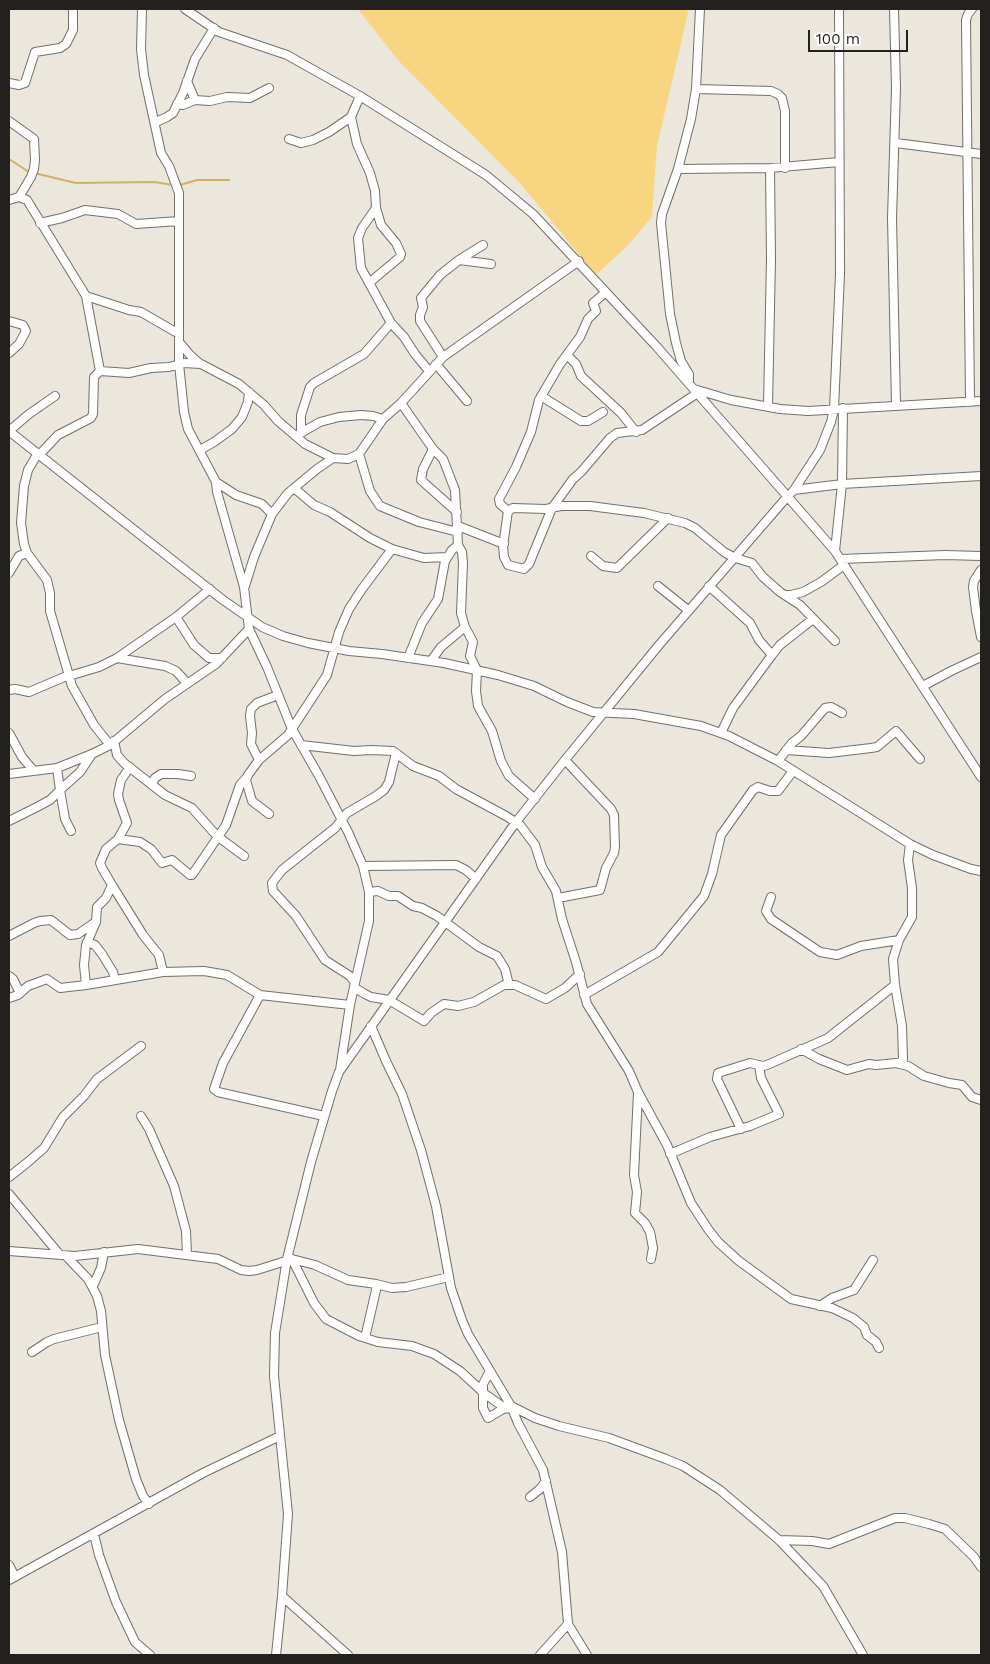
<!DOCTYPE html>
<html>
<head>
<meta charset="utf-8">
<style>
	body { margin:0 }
	#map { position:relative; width:990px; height:1664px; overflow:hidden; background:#ebe7dd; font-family:"Work Sans",sans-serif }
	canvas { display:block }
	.frame { position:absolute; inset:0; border:10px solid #23211e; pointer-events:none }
	.scale { position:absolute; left:808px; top:30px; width:100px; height:22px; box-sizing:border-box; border:2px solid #23211e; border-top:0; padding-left:6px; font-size:15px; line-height:18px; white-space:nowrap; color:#23211e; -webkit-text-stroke:4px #fff; paint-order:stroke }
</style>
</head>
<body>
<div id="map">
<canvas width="990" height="1664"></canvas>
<div class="frame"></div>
<div class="scale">100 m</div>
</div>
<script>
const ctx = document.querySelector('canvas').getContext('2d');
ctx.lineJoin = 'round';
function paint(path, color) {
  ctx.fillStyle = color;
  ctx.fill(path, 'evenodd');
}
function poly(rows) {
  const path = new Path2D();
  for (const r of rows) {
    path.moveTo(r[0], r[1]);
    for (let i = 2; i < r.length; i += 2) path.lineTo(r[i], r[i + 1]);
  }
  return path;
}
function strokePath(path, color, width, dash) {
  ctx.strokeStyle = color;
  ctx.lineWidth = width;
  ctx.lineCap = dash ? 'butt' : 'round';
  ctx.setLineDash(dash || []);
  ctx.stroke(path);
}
paint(poly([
	[358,9,687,9,688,13,657,146,652,217,629,244,596,275,519,182,397,59]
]), '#f7d581');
strokePath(poly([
	[9,159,29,172],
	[34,173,76,183,154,182,173,185],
	[180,185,197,180,229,180]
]), '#d3b25d', 2);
const minor = poly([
	[142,9,141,49,144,75,161,153,169,166,179,193,179,364,184,412,188,429,216,482,217,492,244,587,249,629,267,667,292,729,319,776,348,832,363,866,369,892,369,921,350,1005,340,1070],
	[185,9,219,32,287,55,360,96,486,175,533,214,657,347,835,551,981,777],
	[894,9,896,88,892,218,896,405],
	[187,81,195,100],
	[9,83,19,85,25,83,35,52,60,48,66,44,73,30,73,9],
	[696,89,771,91,778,94,782,98,785,111,785,168],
	[177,104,183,105,195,100,210,101,227,97,250,98,269,88],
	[351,117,357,144,370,173,375,191,376,208,381,225,396,243,401,254,400,257,369,283],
	[9,121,34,139,35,160,34,169,31,177,19,197,27,200,86,296,100,371,94,377,93,414,91,418,58,435,40,454],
	[156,122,167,117,173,113,183,93,195,59,214,28],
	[289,139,301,143,313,140,329,132,351,117,360,96],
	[896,143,981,154],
	[678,169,770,168,839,162],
	[9,200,19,197],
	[376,208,362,228,358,238,361,268,391,323,404,337,415,354,429,371],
	[40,223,62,218,85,210,118,214,136,224,179,221],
	[459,260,491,264],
	[86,296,129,310,141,312,179,334],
	[9,321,23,325,26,331,19,344,9,353],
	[179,342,190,355,199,363],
	[567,355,576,364,581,376,621,413,636,432],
	[443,357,420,321,420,315,423,307,421,298,440,275,459,260,483,245],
	[436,364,467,401],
	[100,371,129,373,151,368,169,367,184,363,201,364,239,384,264,405,278,421,305,444,333,458],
	[689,384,689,374,681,361,676,343,670,314,661,223,662,214,678,169,691,119,696,89,700,9],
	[694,389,731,400,780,409,808,411,981,401],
	[541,396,581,421,588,421,603,412],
	[970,402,966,20,968,14,972,9],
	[401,403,433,449,443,459,455,490,458,545,462,552,463,563,461,613,465,627,473,642,470,656,477,670,476,691,478,706,492,731,501,761,509,776,535,799],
	[768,406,771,259,770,168],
	[9,431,223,600,262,627,283,636,308,643,349,651,382,654,444,663,498,675,534,686,567,702,593,712,634,714,701,726,729,736,778,761,910,844,933,855,971,869,981,871],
	[9,431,29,414,55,396],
	[301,433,301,415,310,387,314,383,364,354,391,323],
	[299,434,320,422,339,417,361,415,373,416,383,419],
	[433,449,423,469,421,480,457,512],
	[200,450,214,442,232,429,242,417,248,402,249,392],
	[38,453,28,470,24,486,21,523,24,544,27,553,47,580,50,593,50,611,72,686,94,725,110,745],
	[359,454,370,491,380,506,419,522,458,532],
	[216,482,236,495,262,504,272,514],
	[294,488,314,505,330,512,370,538,392,549],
	[794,490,842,484,981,476],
	[508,511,513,508,546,509,561,506,590,506,644,513,685,523,695,528,724,552,735,558,752,563,763,577,780,592,800,605,835,641],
	[508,511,503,546,504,557,508,565,524,569,529,564,552,508,573,479,581,472,610,438,617,433,642,430,696,394],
	[508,511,500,504,499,499,516,467,531,432,539,400,560,364,580,337,588,319,596,311,593,303,606,292],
	[458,526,504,544],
	[835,551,842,484,843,408],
	[591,556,603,566,617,568,668,518],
	[841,559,945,555,981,556],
	[981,570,974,581,973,587,976,611,981,637],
	[9,573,19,556,27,553],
	[245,586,254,557,272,514,288,493,317,469,333,458,348,459,359,454,383,419,401,403,443,357,579,261],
	[658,586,688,610],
	[709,586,750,623,759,640,772,655],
	[786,595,791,595,803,592,821,582,844,565],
	[176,617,194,645,201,651,209,658,222,658],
	[117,658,165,666,176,671,187,683],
	[408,658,422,623,438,599,445,561,452,550,458,545],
	[431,661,441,647,465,627],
	[69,676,99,667,117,658,176,617,210,589],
	[923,686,951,671,981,657],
	[9,690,15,689,29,692,69,675],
	[9,733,22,757,33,770],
	[721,733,733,708,772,655,780,645,813,619],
	[114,741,117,755,124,763,165,795,192,808,217,836,244,856],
	[301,745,354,751,371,750,393,751,413,766,439,776,456,789,506,816,520,825,535,845,542,867,556,891,562,919,576,962,587,1004,629,1071,638,1092,667,1145,691,1203,708,1229,718,1242,739,1261,791,1299,832,1308,853,1318,864,1327,867,1335,876,1342,879,1348],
	[786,750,829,753,871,748,877,747,896,731,920,759],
	[396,753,389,782,384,790,376,796,347,813,335,828,282,870,272,883,273,891,296,916,325,960,350,976,354,981,355,988,365,994,371,997,389,1000,424,1021,431,1013,444,1004,458,1006,474,1002,504,985,515,985,546,999,565,988,580,974],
	[259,760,251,744,252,733,250,716,251,709,257,703,278,695],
	[778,761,792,743,801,736,825,708,831,707,842,713],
	[9,774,57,768,92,754,110,745,165,699,216,664,249,629],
	[152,784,155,778,161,774,178,774,191,776],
	[269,814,252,801,246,780,248,775,259,760,288,735,327,675,339,632,349,609,362,589,392,549,424,558,447,557],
	[9,821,37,807,50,800,60,790,57,768],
	[71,831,65,819,60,790,80,772,92,754],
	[118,839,127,823,119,800,118,794,121,780,130,767],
	[363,866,456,865,466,870,476,879],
	[112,885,143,935,159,955,163,972],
	[369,892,378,891,389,896,398,896,413,906,422,908,437,916,479,947,497,956,505,969,509,985],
	[771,897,766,911,771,919,820,952,837,955,861,946,899,940],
	[558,898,600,890,606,868,614,853,615,847,614,815,611,809,565,760],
	[9,936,34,923,40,921,51,920,70,935,78,934,94,923],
	[87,942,95,945,102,954,113,972,115,980],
	[9,976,13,979,20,993],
	[86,985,84,965,86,945,96,922,97,907,106,898,112,885,102,868,100,863,106,849,118,839,140,842,151,849,162,863,172,860,190,875,192,875,226,825,240,785,247,777],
	[260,995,223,1063,214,1089,218,1092,324,1116],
	[584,995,658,952,704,896,712,874,721,835,753,790,758,787,770,791,778,791,793,771],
	[9,998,18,995,28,986,47,979,60,988,86,985,163,972,204,971,227,975,260,995,350,1005],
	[371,1026,386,1061,402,1094,421,1150,436,1206,451,1288,462,1320,468,1334,511,1406,535,1418,559,1426,609,1438,666,1459,683,1466,720,1490,779,1540,823,1586,863,1655],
	[801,1049,819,1059,847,1070,869,1064,876,1065,896,1063,908,1066,924,1076,949,1083,962,1085,972,1097,981,1100],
	[899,1064,903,1059,902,1026,895,985,893,959,899,940,912,917,912,888,908,860,910,844],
	[638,1093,634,1175,637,1192,635,1213,645,1223,650,1232,653,1248,651,1259],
	[141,1116,149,1129,174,1186,186,1231,187,1254],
	[741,1129,717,1079,718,1073,750,1063,763,1066,767,1065,828,1038,895,985],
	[670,1154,710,1137,750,1126,779,1114,761,1078,759,1065],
	[9,1177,28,1162,44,1148,63,1117,84,1096,97,1079,141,1046],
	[9,1194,60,1255],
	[9,1251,75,1256,138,1249,218,1259,241,1270,249,1271,257,1270,292,1259,314,1303,326,1319,359,1336,378,1342,412,1346,434,1354,460,1371,485,1394,505,1408],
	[66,1256,88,1279,97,1296,101,1311,105,1355,119,1420,136,1479,143,1496,149,1504],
	[292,1259,315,1265,348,1280,376,1284,392,1288,406,1287,449,1277],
	[93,1286,101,1268,104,1252],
	[820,1306,832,1298,854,1290,873,1260],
	[365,1338,376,1290,376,1284],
	[32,1352,47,1342,54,1339,102,1327],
	[490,1371,483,1384,483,1408,488,1418,503,1409,510,1408],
	[511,1406,518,1423,543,1470,562,1552,568,1624,587,1655],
	[530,1497,540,1489,546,1481],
	[94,1534,99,1555,116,1602,135,1642,150,1655],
	[779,1540,812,1541,829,1544,895,1518,905,1518,929,1524,945,1529,974,1557,981,1567],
	[9,1565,15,1577],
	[9,1580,203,1473,280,1436],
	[282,1596,348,1655],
	[276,1655,282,1596,288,1514,274,1376,275,1333,287,1259,311,1162,332,1091,339,1072,516,822,565,760,659,645,787,497,794,490,820,450,831,422,834,409,840,274,839,9],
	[540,1655,568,1624]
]);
strokePath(minor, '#736f67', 10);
strokePath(minor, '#fff', 8);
</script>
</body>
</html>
